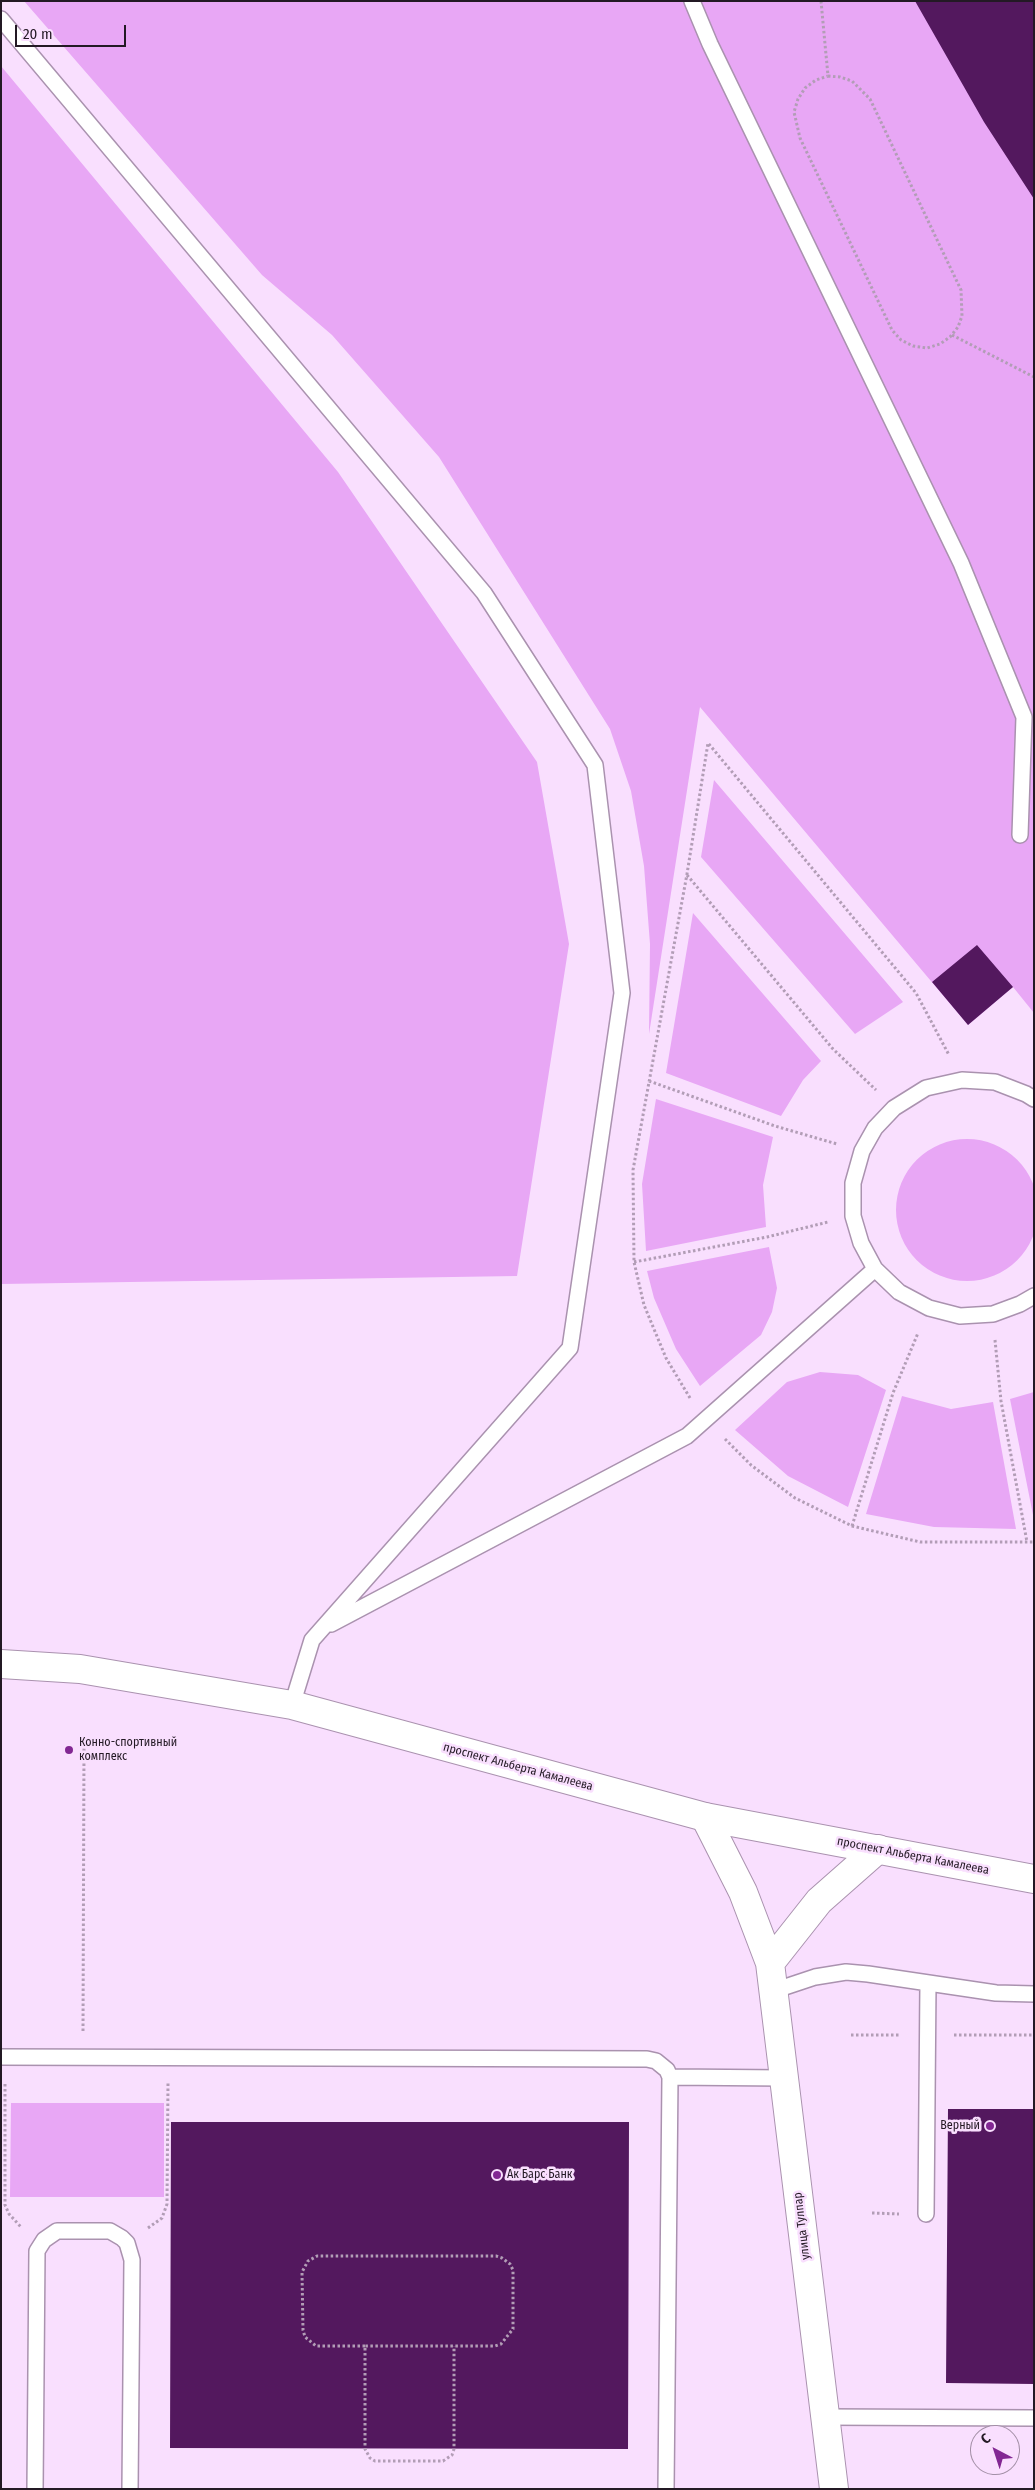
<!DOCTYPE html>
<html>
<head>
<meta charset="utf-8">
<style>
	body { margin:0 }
	#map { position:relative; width:1035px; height:2490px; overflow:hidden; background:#f9dffe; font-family:"Fira Sans Condensed",sans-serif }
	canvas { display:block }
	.frame { position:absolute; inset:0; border:2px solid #231924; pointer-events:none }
	.north { position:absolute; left:970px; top:2425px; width:50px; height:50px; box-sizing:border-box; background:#f9dffe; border:1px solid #a390a7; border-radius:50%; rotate:320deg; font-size:14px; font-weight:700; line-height:20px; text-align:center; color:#231924 }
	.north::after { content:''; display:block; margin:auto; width:18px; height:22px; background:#822793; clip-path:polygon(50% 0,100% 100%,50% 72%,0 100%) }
	.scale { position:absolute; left:15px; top:25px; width:111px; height:22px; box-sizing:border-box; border:2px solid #231924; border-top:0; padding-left:6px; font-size:15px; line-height:18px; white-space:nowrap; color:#231924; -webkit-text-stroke:4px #f9dffe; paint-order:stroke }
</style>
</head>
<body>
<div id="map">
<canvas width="1035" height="2490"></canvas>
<div class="frame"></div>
<div class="north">С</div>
<div class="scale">20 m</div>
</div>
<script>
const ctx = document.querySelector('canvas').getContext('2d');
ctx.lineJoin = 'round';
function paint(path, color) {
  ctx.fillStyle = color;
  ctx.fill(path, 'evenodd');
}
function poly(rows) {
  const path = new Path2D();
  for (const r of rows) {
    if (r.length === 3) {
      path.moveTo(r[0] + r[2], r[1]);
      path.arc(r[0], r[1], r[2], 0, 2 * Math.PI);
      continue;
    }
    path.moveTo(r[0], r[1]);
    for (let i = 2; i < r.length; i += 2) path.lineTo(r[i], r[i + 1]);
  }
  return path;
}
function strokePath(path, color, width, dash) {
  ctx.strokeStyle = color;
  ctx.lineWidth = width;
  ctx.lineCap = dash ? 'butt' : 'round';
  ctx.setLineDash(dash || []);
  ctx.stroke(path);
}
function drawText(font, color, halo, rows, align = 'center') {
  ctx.font = font + ' "Fira Sans Condensed",sans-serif';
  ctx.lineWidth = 5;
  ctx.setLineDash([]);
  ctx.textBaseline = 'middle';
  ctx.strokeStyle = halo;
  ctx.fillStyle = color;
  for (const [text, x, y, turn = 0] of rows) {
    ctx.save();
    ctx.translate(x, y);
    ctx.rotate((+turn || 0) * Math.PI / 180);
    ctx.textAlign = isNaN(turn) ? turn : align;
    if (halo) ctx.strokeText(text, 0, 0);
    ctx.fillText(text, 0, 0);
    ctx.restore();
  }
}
paint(poly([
	[24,1,1034,1,1034,1013,1013,987,968,1025,700,707,649,1034,650,944,644,866,631,791,610,729,439,457,332,335,262,275],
	[1,66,338,472,537,762,569,944,517,1276,1,1284],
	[714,780,903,1002,855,1034,701,857],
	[693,913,821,1061,803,1080,781,1116,666,1073],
	[656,1099,773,1137,763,1185,766,1227,646,1251,642,1184],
	[967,1210,71],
	[769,1247,777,1288,772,1312,761,1335,700,1386,676,1349,654,1298,647,1271],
	[820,1372,858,1375,886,1390,848,1507,788,1476,735,1430,787,1382],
	[1034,1392,1034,1520,1010,1399],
	[902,1396,951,1409,993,1402,1016,1529,934,1527,866,1514],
	[11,2103,164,2103,164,2197,10,2197]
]), '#e8a7f5');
paint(poly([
	[915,1,1034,1,1034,199,984,122],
	[977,945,1013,987,968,1025,932,982],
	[948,2109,1034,2109,1034,2384,946,2383],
	[171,2122,629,2122,628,2449,170,2448]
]), '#53185e');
const service = poly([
	[692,1,710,44,961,563,1024,717,1020,835],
	[1,19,484,593,595,765,622,993,570,1348,312,1640,292,1705],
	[1034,1099,1026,1094,995,1082,962,1080,926,1088,894,1108,875,1128,862,1151,853,1183,853,1216,861,1243,875,1269,899,1292,929,1308,960,1316,993,1314,1020,1304,1034,1296],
	[331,1624,687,1436,875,1269],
	[773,1991,815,1977,846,1972,868,1974,996,1993,1034,1994],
	[1,2057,647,2059,656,2061,667,2070,670,2077,666,2489],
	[670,2077,784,2078],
	[926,2214,928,1983],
	[825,2417,1034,2418],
	[35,2489,37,2251,44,2240,57,2231,110,2231,122,2238,127,2243,132,2260,130,2489]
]);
const minor = poly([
	[705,1817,743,1892,770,1963,834,2489],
	[770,1963,819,1901,878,1849]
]);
const secondary = poly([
	[1,1664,80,1669,292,1705,705,1817,1034,1879]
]);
strokePath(service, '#aa92af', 18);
strokePath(minor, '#aa92af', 30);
strokePath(secondary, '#aa92af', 30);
strokePath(poly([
	[821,1,828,76],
	[828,76,840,77,852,81,870,99,961,290,962,316,958,327,950,337,940,344,927,348,913,346,901,340,892,330,800,138,794,112,798,99,805,88,816,80,828,76],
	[952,335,1034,377],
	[687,875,833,1049,876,1090],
	[649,1081,775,1126,837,1144],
	[634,1262,767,1237,828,1222],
	[995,1340,1001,1401,1027,1542],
	[690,1398,666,1358,644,1305,634,1262,633,1170,687,874,708,743,916,993,949,1055],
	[725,1439,751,1465,795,1498,852,1526,920,1542,1034,1542],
	[852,1526,893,1393,918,1333],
	[83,2031,84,1746],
	[851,2035,901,2035],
	[954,2035,1034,2035],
	[5,2084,5,2205,9,2214,21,2227],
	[872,2213,899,2214],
	[148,2228,162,2218,167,2204,168,2083],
	[365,2346,316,2346,305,2337,303,2330,302,2272,308,2261,317,2256,496,2256,502,2258,510,2264,513,2270,513,2329,501,2344,495,2346,365,2346,365,2449,370,2458,375,2461,443,2461,452,2455,454,2449,454,2346]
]), '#b29db6', 3, [2.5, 2.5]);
strokePath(service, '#fff', 15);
strokePath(minor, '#fff', 28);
strokePath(secondary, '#fff', 28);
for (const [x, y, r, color] of [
	[69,1750,5,"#822793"],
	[990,2126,5,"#822793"],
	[497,2175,5,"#822793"]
]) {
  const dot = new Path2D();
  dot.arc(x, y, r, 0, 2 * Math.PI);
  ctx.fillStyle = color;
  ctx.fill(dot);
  strokePath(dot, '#f9dffe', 2);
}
drawText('12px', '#231924', '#f9dffe', [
	["Конно-спортивный",79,1743],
	["комплекс",79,1757],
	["Верный",980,2126,"right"],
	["Ак Барс Банк",507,2175]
], 'left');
drawText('12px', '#231924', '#f9dffe', [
	["проспект Альберта Камалеева",518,1767,15],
	["проспект Альберта Камалеева",913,1856,11],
	["улица Тулпар",802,2226,-97]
]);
</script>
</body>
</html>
